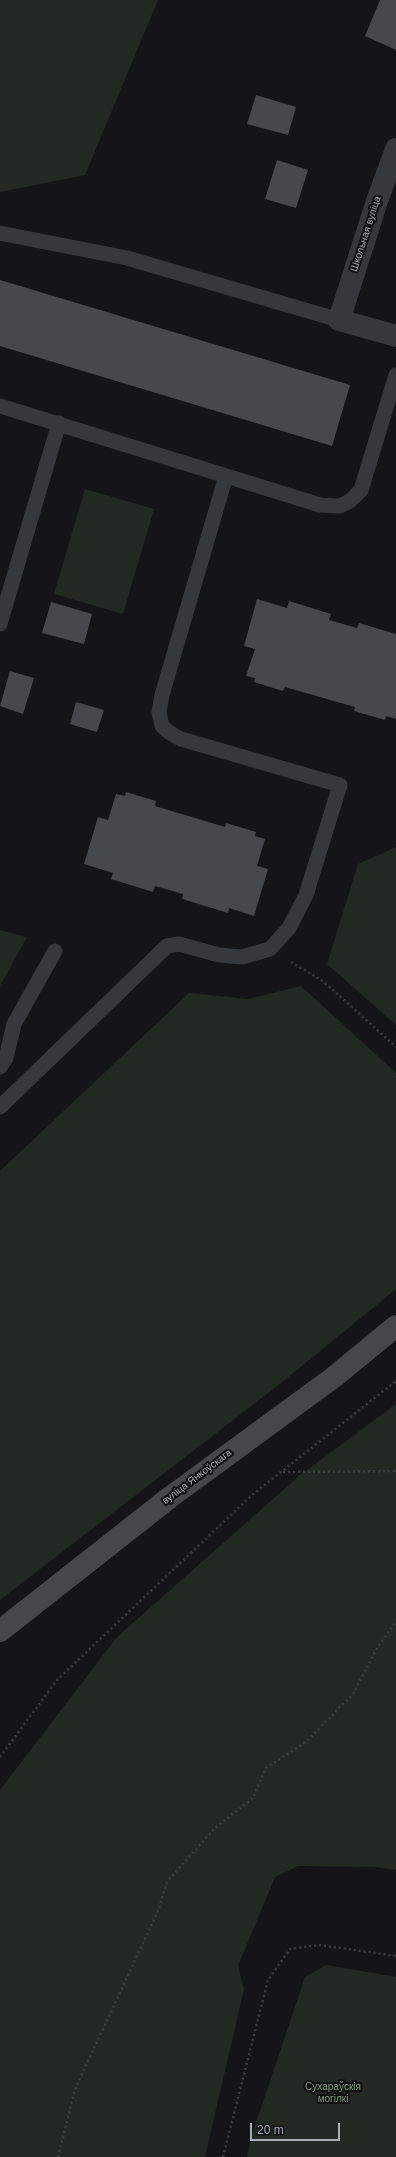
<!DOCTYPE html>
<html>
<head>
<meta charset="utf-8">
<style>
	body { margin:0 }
	#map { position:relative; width:396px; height:2157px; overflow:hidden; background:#151517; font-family:Arial,sans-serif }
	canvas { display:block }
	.scale { position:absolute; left:250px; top:2123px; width:90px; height:18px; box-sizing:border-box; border:2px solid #a8adb6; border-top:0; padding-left:5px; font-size:12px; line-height:14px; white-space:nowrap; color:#a8adb6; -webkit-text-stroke:3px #101012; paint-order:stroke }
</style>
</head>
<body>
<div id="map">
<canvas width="396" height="2157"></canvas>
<div class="scale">20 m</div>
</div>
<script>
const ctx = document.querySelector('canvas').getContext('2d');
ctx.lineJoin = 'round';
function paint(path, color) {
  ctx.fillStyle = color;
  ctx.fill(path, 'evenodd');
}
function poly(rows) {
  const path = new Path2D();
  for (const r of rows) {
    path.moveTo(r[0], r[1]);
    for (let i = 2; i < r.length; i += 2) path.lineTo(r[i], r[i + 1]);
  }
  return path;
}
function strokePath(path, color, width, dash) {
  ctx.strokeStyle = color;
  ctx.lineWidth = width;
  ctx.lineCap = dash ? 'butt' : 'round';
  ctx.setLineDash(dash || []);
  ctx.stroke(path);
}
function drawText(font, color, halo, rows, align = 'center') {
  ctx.font = font + ' Arial,sans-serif';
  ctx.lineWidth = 4;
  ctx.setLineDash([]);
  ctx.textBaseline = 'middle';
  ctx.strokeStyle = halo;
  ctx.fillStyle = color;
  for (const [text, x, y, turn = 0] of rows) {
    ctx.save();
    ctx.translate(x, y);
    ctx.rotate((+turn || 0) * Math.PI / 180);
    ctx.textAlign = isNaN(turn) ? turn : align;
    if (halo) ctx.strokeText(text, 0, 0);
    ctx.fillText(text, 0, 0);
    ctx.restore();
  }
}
paint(poly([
	[0,0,158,0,85,175,0,192],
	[85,489,154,509,123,614,54,594],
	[396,847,396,1025,327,964,358,864],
	[0,930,27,937,0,986],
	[301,986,396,1073,396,1289,281,1383,0,1600,0,1171,189,993,248,999],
	[396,1404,396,1870,375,1867,298,1866,275,1877,238,1966,244,1989,205,2157,0,2157,0,1790,117,1637,299,1476],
	[326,1965,396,1977,396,2157,247,2157,252,2135,305,1977]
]), '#222922');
paint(poly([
	[380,0,396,0,396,50,365,36],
	[256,95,296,107,288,135,247,124],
	[277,160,308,170,296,208,265,199],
	[0,280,350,385,332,446,0,346],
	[257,599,287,608,289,601,331,614,329,620,357,628,359,623,396,634,396,719,386,716,385,720,354,711,355,707,285,687,283,691,254,682,255,678,246,676,255,649,244,646],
	[51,602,92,614,84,644,42,633],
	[10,671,34,678,23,714,0,706],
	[76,702,104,710,97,732,70,724],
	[126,792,156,801,155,806,225,827,226,823,256,832,255,836,265,839,257,866,268,869,254,916,229,908,228,913,182,899,183,894,155,886,153,892,111,879,113,873,84,864,98,817,108,820,116,794,125,796]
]), '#47484c');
strokePath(poly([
	[291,962,323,981,396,1047],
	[283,1472,396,1471],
	[0,1757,57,1680,252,1495,396,1381],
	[58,2157,75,2089,158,1911,167,1882,215,1828,253,1798,266,1768,307,1741,353,1694,376,1650,396,1621],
	[223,2157,268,1980,290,1949,319,1945,396,1956]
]), '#3d3f42', 2.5, [2, 3]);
strokePath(poly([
	[0,233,127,258,339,320],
	[0,406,320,505,340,506,350,501,361,490,396,375],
	[0,624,59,423],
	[0,1067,6,1058,14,1024,55,951],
	[0,1107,167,946,179,944,219,955,242,957,270,949,289,928,306,895,340,785,181,739,170,733,162,726,159,712,162,695,226,476]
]), '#37383b', 15);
strokePath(poly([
	[396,149,377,201,339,320,396,336]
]), '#37383b', 22);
strokePath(poly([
	[0,1631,169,1498,334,1377,396,1326]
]), '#45474b', 22);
drawText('10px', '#a8adb6', '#101012', [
	["Школьная вуліца",366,234,-72],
	["вуліца Янкоўскага",197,1477,-37]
]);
drawText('10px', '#819f81', '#101012', [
	["Сухараўскія",333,2087],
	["могілкі",333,2099]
]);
</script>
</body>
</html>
